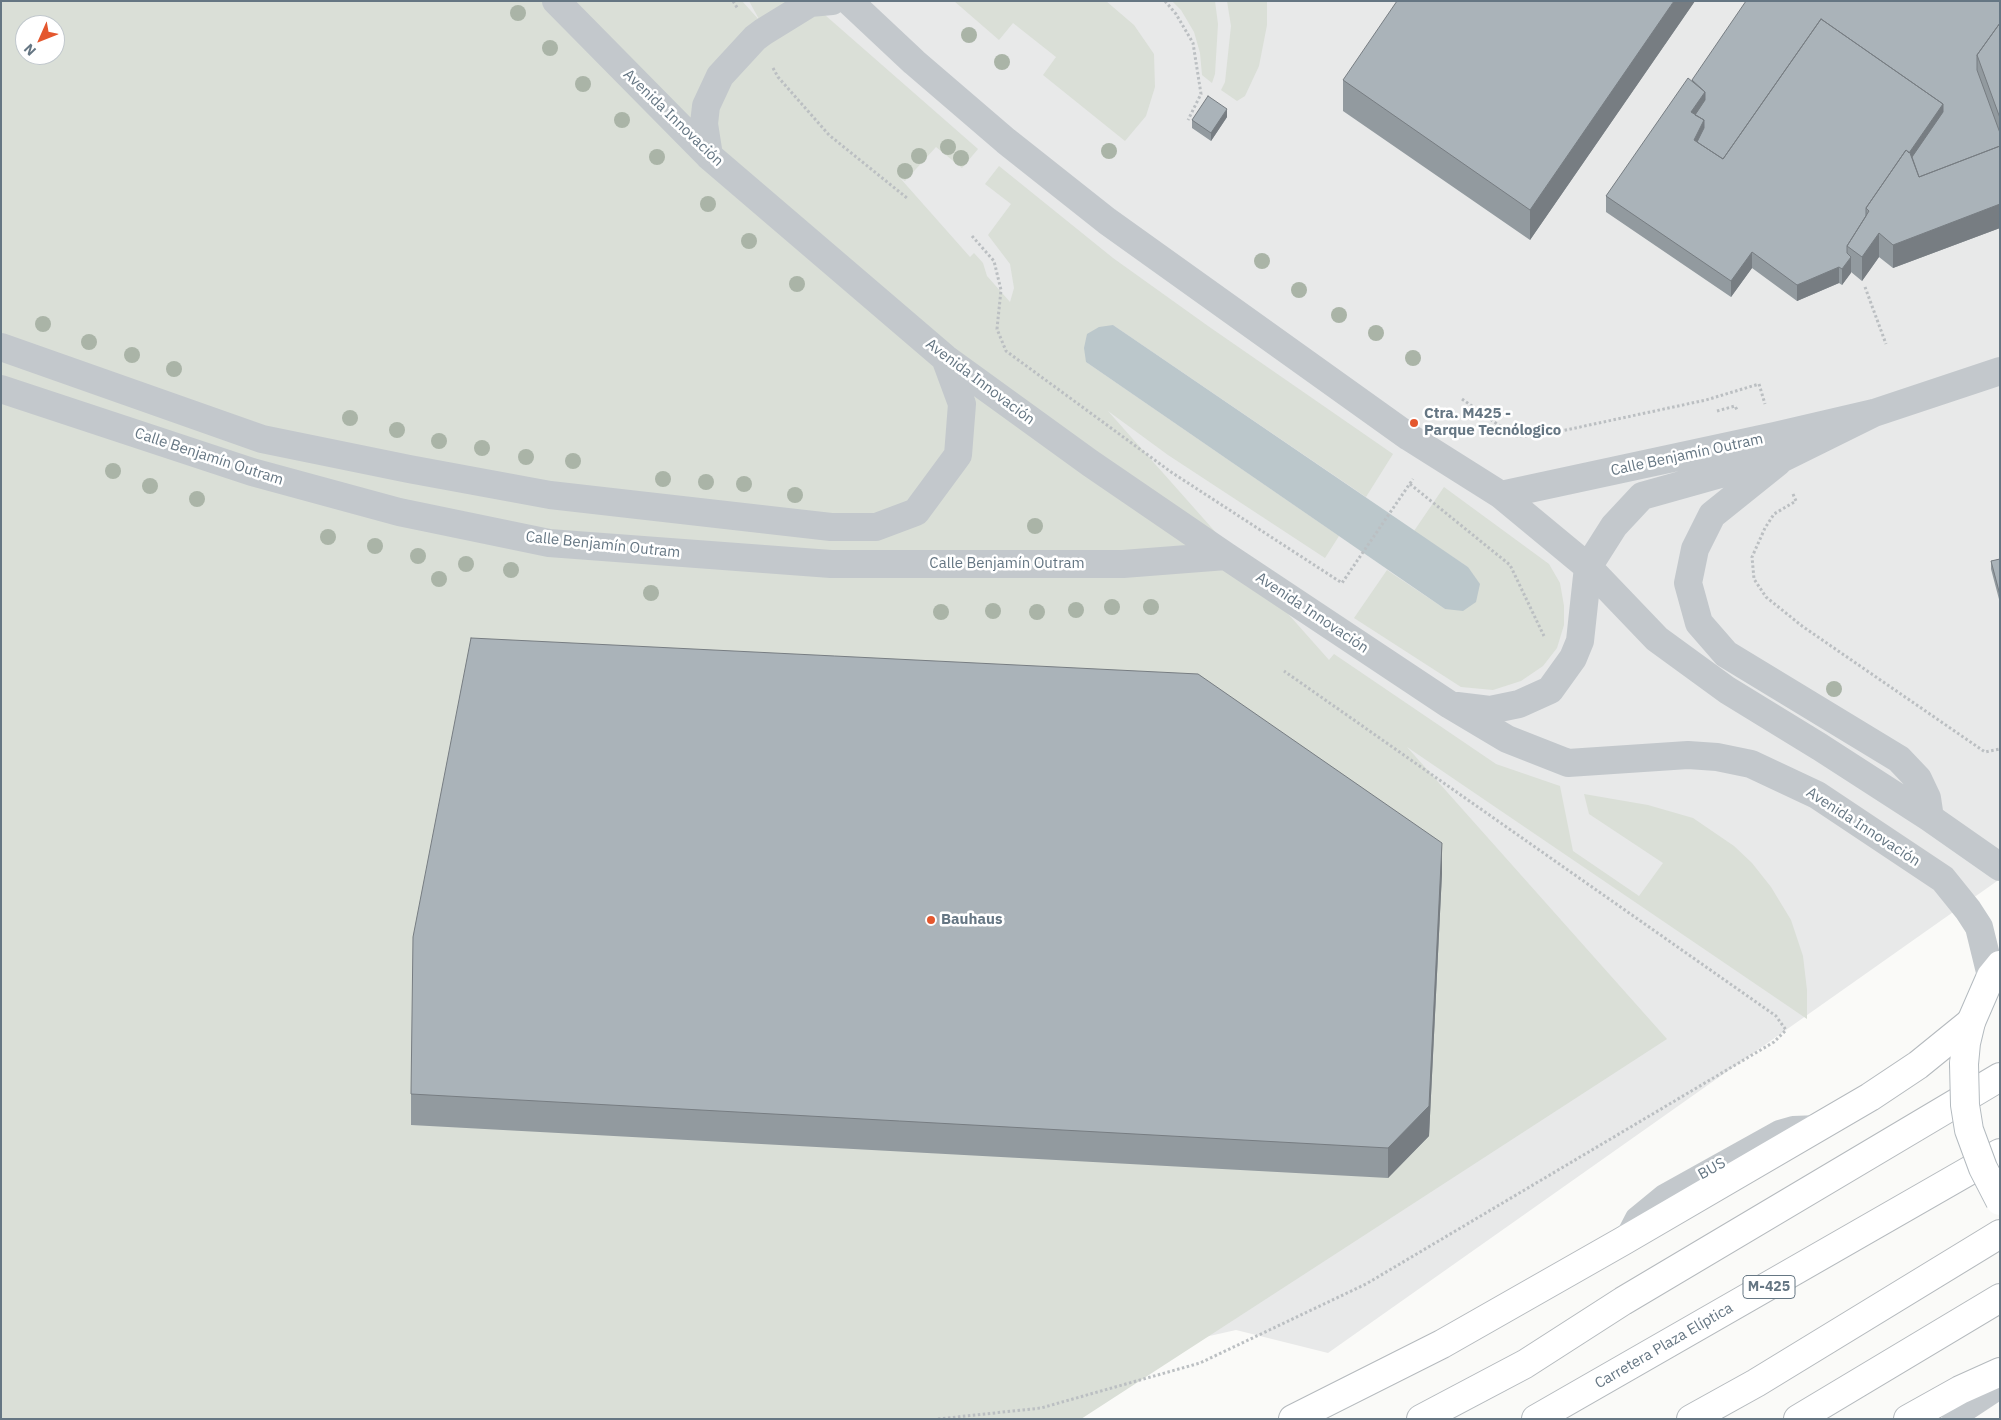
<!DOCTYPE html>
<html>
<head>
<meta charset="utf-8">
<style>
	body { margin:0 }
	#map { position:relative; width:2001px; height:1420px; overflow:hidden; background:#fafaf8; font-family:"IBM Plex Sans",sans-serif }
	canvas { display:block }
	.frame { position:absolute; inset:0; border:2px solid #657683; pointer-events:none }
	.north { position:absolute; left:15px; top:15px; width:50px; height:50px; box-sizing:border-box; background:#fff; border:1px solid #c1c8cd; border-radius:50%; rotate:226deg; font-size:14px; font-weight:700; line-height:20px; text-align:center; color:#657683 }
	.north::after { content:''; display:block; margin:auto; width:18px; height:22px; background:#e4572e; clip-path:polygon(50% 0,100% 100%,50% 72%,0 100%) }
</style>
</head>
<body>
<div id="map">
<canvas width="2001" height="1420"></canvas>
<div class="frame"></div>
<div class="north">N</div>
</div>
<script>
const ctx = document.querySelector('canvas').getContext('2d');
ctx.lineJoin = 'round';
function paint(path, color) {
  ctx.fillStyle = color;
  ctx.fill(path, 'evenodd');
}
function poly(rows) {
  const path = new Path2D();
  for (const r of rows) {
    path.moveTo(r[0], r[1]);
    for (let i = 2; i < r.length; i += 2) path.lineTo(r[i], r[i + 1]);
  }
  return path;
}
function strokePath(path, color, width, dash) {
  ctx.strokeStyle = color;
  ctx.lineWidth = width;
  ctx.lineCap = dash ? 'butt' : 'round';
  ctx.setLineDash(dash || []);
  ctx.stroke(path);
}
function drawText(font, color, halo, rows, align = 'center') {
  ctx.font = font + ' "IBM Plex Sans",sans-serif';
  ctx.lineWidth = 5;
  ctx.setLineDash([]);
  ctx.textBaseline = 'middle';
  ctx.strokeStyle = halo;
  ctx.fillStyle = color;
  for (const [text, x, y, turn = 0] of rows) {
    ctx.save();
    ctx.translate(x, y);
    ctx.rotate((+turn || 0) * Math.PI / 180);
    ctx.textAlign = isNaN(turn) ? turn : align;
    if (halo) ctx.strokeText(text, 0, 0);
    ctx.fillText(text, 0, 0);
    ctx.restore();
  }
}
paint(poly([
	[1,1,2000,1,2000,879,1328,1353,1236,1330,841,1419,49,1036],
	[25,25,55,25,55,55,25,55]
]), '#e8e9e9');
paint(poly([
	[1,1,742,1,760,21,749,1,809,1,978,149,962,168,936,147,905,181,900,178,970,257,974,253,983,263,987,276,1010,302,1014,288,1010,264,988,235,1011,204,985,184,999,166,1113,258,1208,326,1393,454,1366,497,1113,325,1086,362,1339,536,1325,558,1168,455,1108,411,1329,660,1334,654,1496,764,1560,786,1573,851,1639,896,1663,863,1589,814,1584,794,1648,805,1693,818,1734,846,1752,863,1771,887,1791,920,1803,956,1807,990,1807,1019,1407,747,1667,1039,1081,1419,1,1419],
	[25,25,55,25,55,55,25,55],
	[954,1,1106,1,1134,25,1154,54,1155,87,1146,116,1125,141,1043,75,1056,57,1013,23,999,40],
	[1172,1,1215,1,1218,24,1215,74,1212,83,1202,75,1200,53,1194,32,1181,10],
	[1227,1,1267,1,1267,25,1259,66,1245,96,1237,101,1221,90,1225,82,1231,26],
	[1444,487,1549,564,1560,583,1564,606,1564,625,1557,648,1543,666,1521,681,1493,690,1461,687,1354,618,1387,570,1445,609,1468,567,1414,531]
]), '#dadfd7');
paint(poly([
	[1113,325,1468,567,1480,584,1476,602,1463,611,1445,609,1086,362,1084,348,1087,334,1099,327]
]), '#bbc7cb');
const secondary = poly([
	[1964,1064,1966,1043,1971,1022,1991,976,2000,965]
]);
const primary = poly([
	[1293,1419,1442,1344,1623,1241,1870,1097,1918,1065,1971,1022],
	[1421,1419,1525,1364,1623,1301,2000,1077],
	[1536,1419,2000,1153],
	[1691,1419,1756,1383,2000,1234],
	[1798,1419,2000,1298],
	[1908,1419,1960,1390,2000,1372]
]);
strokePath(secondary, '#b3babf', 30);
strokePath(primary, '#b5babe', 30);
strokePath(poly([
	[733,1,738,9],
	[1165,1,1176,14,1193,43,1201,94,1188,120],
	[773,68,778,77,829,135,907,198],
	[972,236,994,261,1001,290,997,329,1006,351,1171,472,1342,583,1413,479],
	[1865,287,1886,344],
	[1462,399,1514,436,1538,436,1706,400,1759,384,1765,404],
	[1717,411,1735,406,1737,410],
	[1410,484,1510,565,1544,636],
	[1793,494,1796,501,1774,514,1765,528,1752,557,1754,579,1766,597,1802,626,1985,752,2000,749],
	[938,1419,1041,1408,1200,1363,1366,1284,1774,1042,1786,1030,1776,1016,1284,671]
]), '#bbbfc2', 3, [2.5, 2.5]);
strokePath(poly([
	[1624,1241,1636,1218,1664,1195,1779,1131,1793,1127,1819,1126],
	[1953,1419,2000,1388]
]), '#c3c8cc', 22);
strokePath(poly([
	[556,1,709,156,945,358,1090,463,1226,556,1450,705,1507,739,1568,763,1688,755,1717,757,1751,764,1817,795,1943,879,1968,910,1979,927,1991,976],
	[849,1,914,62,1006,141,1107,221,1409,437,1501,495,1588,567,1657,639,1727,690,1820,747,1930,818,2000,867],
	[709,156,704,124,706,106,720,76,755,38,763,32,810,3,832,1],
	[1,347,262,439,409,469,550,495,831,527,876,527,916,512,958,455,962,404,945,358],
	[1,389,252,472,399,512,549,543,831,564,1123,564,1226,556],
	[1778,462,1712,515,1695,549,1688,583,1699,623,1726,654,1899,759,1918,779,1927,798,1930,818],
	[1501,495,1775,436,1874,413,2000,371],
	[1457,706,1490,710,1519,704,1550,690,1573,658,1580,641,1588,567,1614,526,1642,496,1756,464,1781,459,1874,413]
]), '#c3c8cc', 28);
strokePath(secondary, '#fff', 28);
strokePath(primary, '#fff', 28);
const secondaryBridge = poly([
	[1964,1064,1965,1105,1969,1130,1983,1168,2000,1201]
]);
strokePath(secondaryBridge, '#b3babf', 30, []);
strokePath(secondaryBridge, '#fff', 28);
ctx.fillStyle = '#aab4a7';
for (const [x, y] of [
	[518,13],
	[969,35],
	[550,48],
	[1002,62],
	[583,84],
	[622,120],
	[948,147],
	[1109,151],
	[919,156],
	[657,157],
	[961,158],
	[905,171],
	[708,204],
	[749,241],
	[1262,261],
	[797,284],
	[1299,290],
	[1339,315],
	[43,324],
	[1376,333],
	[89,342],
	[132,355],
	[1413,358],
	[174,369],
	[350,418],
	[397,430],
	[439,441],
	[482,448],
	[526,457],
	[573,461],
	[113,471],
	[663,479],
	[706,482],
	[744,484],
	[150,486],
	[795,495],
	[197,499],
	[1035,526],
	[328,537],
	[375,546],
	[418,556],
	[466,564],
	[511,570],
	[439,579],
	[651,593],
	[1112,607],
	[1151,607],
	[1076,610],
	[993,611],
	[941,612],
	[1037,612],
	[1834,689]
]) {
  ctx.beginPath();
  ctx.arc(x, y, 8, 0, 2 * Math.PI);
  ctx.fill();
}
paint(poly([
	[1695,1,1530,240,1343,111,1343,80],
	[2000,1,2000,228,1893,268,1879,257,1862,281,1851,272,1842,285,1839,283,1797,301,1752,268,1731,297,1606,212,1606,196,1692,80],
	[1227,117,1211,141,1192,128,1192,120],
	[2000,559,2000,603,1991,569,1991,561],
	[1442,873,1429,1136,1388,1178,411,1125,411,1094]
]), '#929a9f');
paint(poly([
	[1674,1,1695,1,1530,240,1530,210],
	[1705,92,1705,108,1695,123,1691,112],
	[1943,104,1943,120,1869,211],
	[1227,109,1227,117,1211,141,1211,133],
	[1704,120,1704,136,1694,156,1694,140],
	[2000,204,2000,228,1893,268,1893,245],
	[1879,233,1879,257,1862,281,1862,257],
	[1752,252,1752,268,1731,297,1731,281],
	[1851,257,1851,273,1842,285,1842,269],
	[1839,267,1839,283,1797,301,1797,285],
	[1442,843,1442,873,1429,1136,1388,1178,1388,1148]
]), '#777d82');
const building = poly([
	[1397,1,1674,1,1530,210,1343,80,1397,1],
	[1746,1,2000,1,2000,23,1977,55,1977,70,2000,133,2000,146,1919,177,1912,157,1943,112,1943,104,1821,19,1723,159,1697,142,1704,128,1704,120,1695,115,1705,100,1705,92,1692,80,1746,1],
	[1821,19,1943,104,1909,153,1906,150,1866,208,1866,216,1847,246,1847,253,1851,257,1842,269,1839,267,1797,285,1752,252,1731,281,1606,196,1688,78,1705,92,1691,112,1704,120,1694,140,1723,159,1821,19],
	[2000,23,2000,118,1977,55,2000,23],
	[1208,96,1227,109,1211,133,1192,120,1208,96],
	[2000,146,2000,204,1893,245,1879,233,1862,257,1847,246,1869,211,1866,208,1906,150,1910,153,1919,177,2000,146],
	[2000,559,2000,595,1991,561,2000,559],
	[471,638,1198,674,1442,843,1429,1106,1388,1148,411,1094,413,937,471,638]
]);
paint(building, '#aab3b9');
strokePath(building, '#777d82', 1);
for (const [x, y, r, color] of [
	[1414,423,5,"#e4572e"],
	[931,920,5,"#e4572e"]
]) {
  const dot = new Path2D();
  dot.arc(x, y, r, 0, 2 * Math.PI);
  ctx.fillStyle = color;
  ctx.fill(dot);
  strokePath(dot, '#fff', 2);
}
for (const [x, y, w] of [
	[1769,1287,52]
]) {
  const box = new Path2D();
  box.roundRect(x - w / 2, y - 11.5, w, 23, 4);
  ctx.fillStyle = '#fff';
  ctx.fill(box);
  strokePath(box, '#657683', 1);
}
drawText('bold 14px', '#657683', null, [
	["M-425",1769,1287]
]);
drawText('15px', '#657683', '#fff', [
	["Avenida Innovación",673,118,44],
	["Avenida Innovación",980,382,37],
	["Calle Benjamín Outram",1687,455,-12],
	["Calle Benjamín Outram",209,457,18],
	["Calle Benjamín Outram",603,545,6],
	["Calle Benjamín Outram",1007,564],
	["Avenida Innovación",1312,613,34],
	["Avenida Innovación",1863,827,33],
	["BUS",1712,1169,-29],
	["Carretera Plaza Elíptica",1664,1346,-30]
]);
drawText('bold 15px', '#657683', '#fff', [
	["Ctra. M425 -",1424,414],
	["Parque Tecnólogico",1424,431],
	["Bauhaus",941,920]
], 'left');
</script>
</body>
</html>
